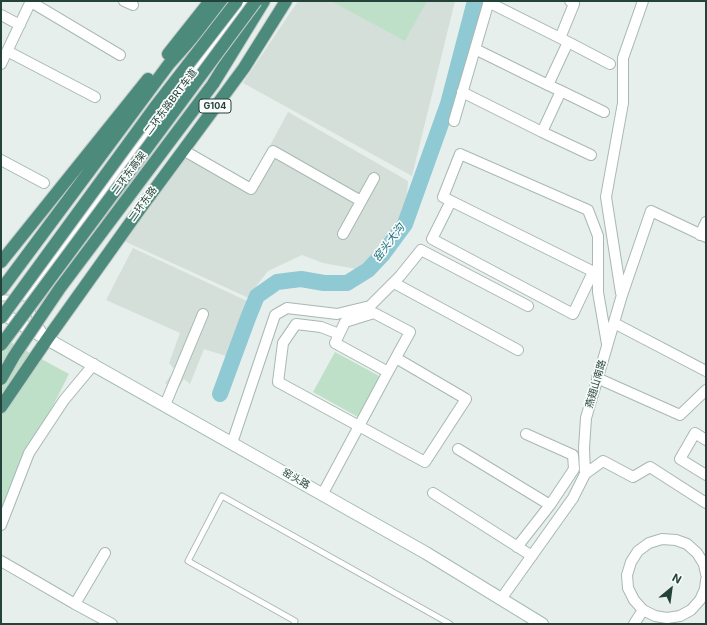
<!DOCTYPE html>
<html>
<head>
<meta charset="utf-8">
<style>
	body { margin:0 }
	#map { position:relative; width:707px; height:625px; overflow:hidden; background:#e6efeb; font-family:Inter,sans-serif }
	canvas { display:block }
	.frame { position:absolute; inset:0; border:2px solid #24423a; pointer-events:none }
	.north { position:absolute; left:651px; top:569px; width:40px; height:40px; -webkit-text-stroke:3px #f7fbf9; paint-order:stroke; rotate:29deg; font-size:11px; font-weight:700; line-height:16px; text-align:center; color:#24423a }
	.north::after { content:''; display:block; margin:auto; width:14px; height:18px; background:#24423a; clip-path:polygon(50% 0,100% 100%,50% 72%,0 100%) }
</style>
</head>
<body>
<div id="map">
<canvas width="707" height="625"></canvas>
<div class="frame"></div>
<div class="north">N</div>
</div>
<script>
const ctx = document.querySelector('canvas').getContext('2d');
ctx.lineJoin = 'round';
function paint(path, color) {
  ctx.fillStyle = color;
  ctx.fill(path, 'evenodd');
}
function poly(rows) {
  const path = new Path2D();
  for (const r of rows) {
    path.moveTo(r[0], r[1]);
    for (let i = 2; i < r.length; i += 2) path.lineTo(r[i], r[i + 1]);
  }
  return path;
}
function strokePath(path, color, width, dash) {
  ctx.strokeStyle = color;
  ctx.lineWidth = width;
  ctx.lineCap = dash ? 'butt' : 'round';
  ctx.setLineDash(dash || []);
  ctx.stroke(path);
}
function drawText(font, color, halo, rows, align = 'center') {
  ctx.font = font + ' Inter,"Noto Sans SC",sans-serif';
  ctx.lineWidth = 3.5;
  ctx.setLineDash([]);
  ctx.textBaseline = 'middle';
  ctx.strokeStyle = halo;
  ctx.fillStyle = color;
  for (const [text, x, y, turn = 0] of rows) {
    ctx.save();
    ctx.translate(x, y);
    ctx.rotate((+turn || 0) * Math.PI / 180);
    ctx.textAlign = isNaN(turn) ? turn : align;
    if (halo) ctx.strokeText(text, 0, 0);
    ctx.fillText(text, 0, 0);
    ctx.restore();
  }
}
paint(poly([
	[298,1,455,1,412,176,243,83],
	[288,112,408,181,405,224,387,252,356,269,323,263,302,255,268,271,257,285,251,299,124,241,184,155,246,190],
	[133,248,249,302,229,357,204,349,190,384,184,379,176,392,165,383,175,370,169,363,180,333,106,300]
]), '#d4dfda');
paint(poly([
	[331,1,427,1,405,41],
	[1,337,69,374,18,475,1,515],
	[335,352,381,377,358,417,313,392]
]), '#bfe0c8');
strokePath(poly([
	[220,394,248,318,257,296,277,282,301,279,324,283,347,283,368,270,383,254,405,224,448,104,475,1]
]), '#8ec9d4', 16);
const service = poly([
	[1,298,15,298],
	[24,298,247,1],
	[30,308,46,335],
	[294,624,295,621,188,561,222,496,450,624]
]);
const minor = poly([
	[124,1,133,5],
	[31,2,120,55],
	[488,2,560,38],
	[1,15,20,25],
	[568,42,610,64],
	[475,49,548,85],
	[7,51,95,97],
	[1,64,31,1],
	[561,91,604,112],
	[462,92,542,132,591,155],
	[454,121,489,1],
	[542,132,561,91,548,85,568,42,560,38,574,4,570,1],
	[183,150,251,189,273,151,361,201],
	[1,160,44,183],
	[451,201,432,239,573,314,593,272],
	[343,234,374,178],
	[700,235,706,222],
	[598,274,443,197,460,154,588,210,598,236,598,292,607,344],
	[394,283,518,350],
	[621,293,606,197,623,103,623,58,643,1],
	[614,323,706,371],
	[339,334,321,327,296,324,283,343,278,382,425,462,466,399,396,358],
	[597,378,680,415,706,390],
	[165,405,203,314],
	[526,434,573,455,574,469,550,505],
	[706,440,695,433,680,459,706,475],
	[232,443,275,315,287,308,337,314,370,306,400,276,421,250,528,306],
	[458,449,550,505,517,547],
	[585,474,603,461,633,477,650,467,706,503],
	[433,493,532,556],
	[322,495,388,372,410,332,374,313,345,322,335,343,388,372],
	[1,525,29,453,64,400,94,364],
	[1,561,75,604,105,553],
	[706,574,704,564,697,553,687,544,676,540,662,539,649,543,638,551,631,562,627,575,628,588,634,600,643,610,655,616,667,618,680,616,691,610,700,600,705,589,706,580],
	[501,599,573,498,585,474,584,448,586,418,622,295,651,211,706,237],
	[75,604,112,624],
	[634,624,643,610]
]);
const secondary = poly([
	[1,313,426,553,542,624]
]);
const trunk = poly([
	[168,54,210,1],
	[213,84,264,1],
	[1,262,148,79],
	[1,290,169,64,225,1],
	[1,407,48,338,140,209,244,68,286,1]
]);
strokePath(service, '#a8b8b2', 7);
strokePath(minor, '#a8b8b2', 12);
strokePath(secondary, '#a4bbb3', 14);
strokePath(trunk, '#c2cac8', 14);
strokePath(service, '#fff', 5);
strokePath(minor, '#fff', 10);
strokePath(secondary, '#fff', 12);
strokePath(trunk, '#4c8a7c', 12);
const trunkBridge = poly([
	[1,318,155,107,237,1],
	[1,345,256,1],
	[1,379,14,356,60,288,213,84]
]);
strokePath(trunkBridge, '#c2cac8', 14, []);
strokePath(trunkBridge, '#4c8a7c', 12);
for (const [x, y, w] of [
	[215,106,32]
]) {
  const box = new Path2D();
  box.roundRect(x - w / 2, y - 7, w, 14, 3);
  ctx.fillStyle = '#f7fbf9';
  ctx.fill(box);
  strokePath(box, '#24423a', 1);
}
drawText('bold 9px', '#24423a', null, [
	["G104",215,106]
]);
drawText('10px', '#24423a', '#f7fbf9', [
	["二环东路BRT车道",171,102,-53],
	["二环东高架",129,173,-53],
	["二环东路",143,204,-54],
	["燕翅山南路",596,384,-74],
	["窑头路",296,479,30]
]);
drawText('italic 11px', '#1c6f80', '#f7fbf9', [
	["窑头大沟",389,243,-53]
]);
</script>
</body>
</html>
